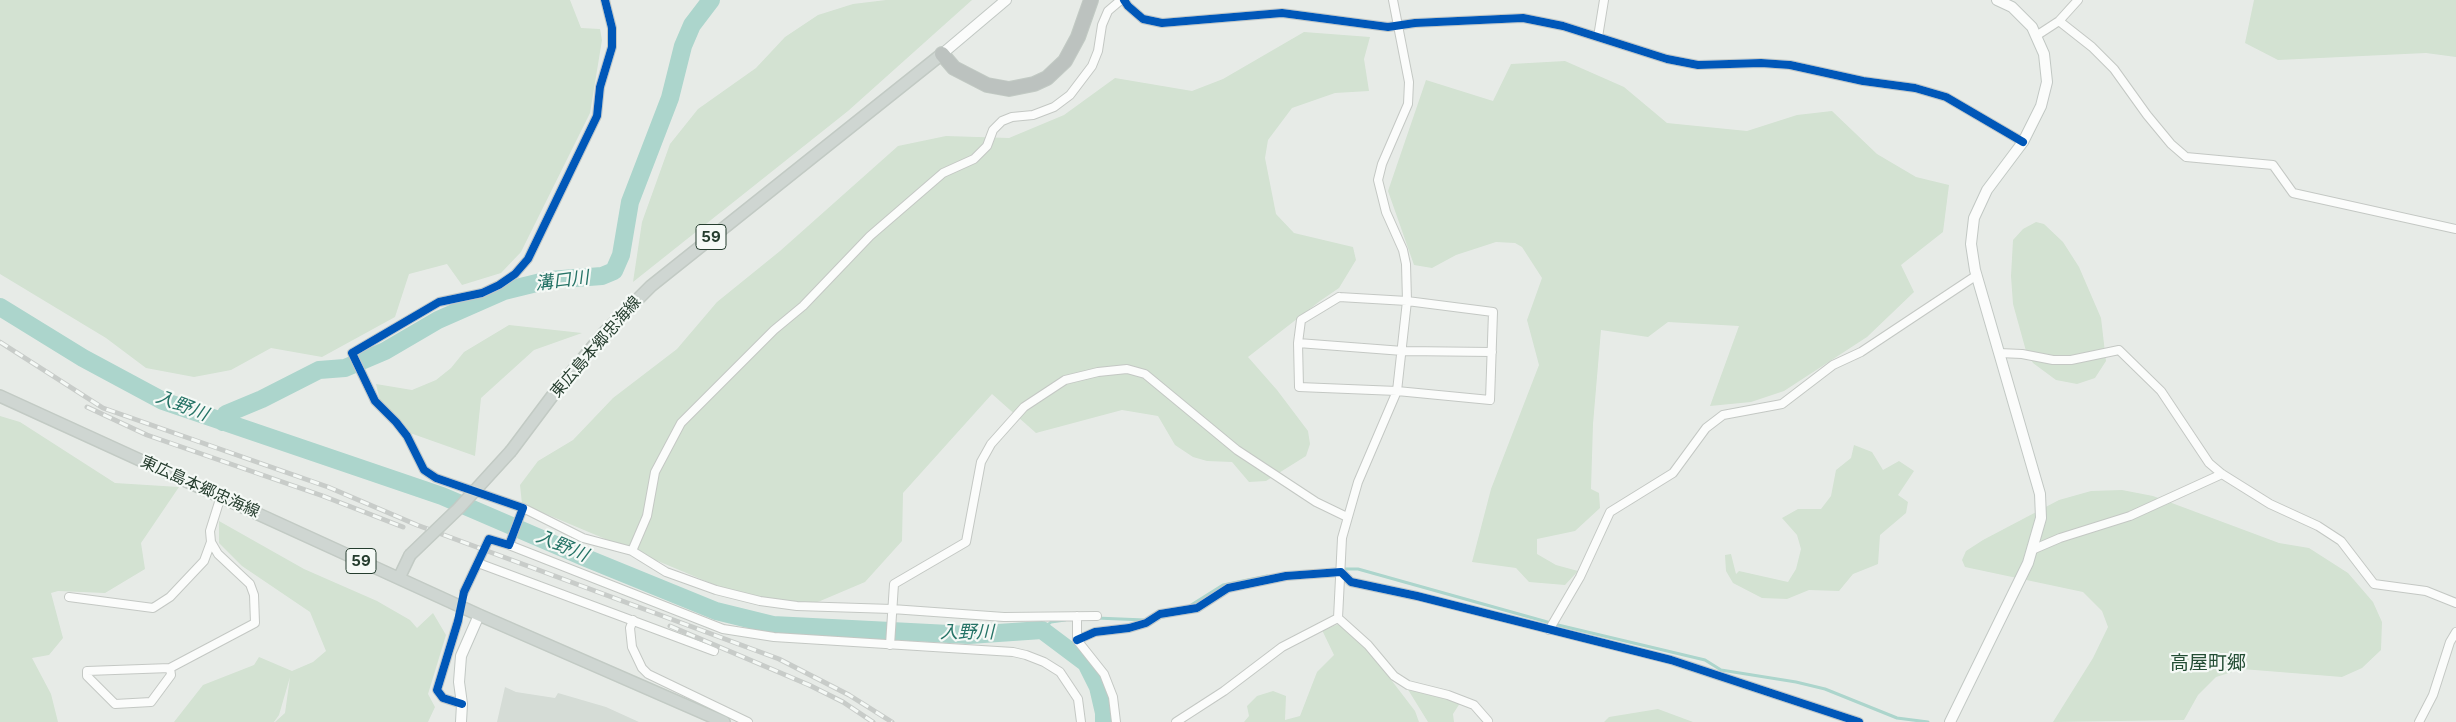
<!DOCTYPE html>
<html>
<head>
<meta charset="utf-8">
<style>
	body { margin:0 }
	canvas { display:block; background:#e7ebe7 }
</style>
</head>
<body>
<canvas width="2456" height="722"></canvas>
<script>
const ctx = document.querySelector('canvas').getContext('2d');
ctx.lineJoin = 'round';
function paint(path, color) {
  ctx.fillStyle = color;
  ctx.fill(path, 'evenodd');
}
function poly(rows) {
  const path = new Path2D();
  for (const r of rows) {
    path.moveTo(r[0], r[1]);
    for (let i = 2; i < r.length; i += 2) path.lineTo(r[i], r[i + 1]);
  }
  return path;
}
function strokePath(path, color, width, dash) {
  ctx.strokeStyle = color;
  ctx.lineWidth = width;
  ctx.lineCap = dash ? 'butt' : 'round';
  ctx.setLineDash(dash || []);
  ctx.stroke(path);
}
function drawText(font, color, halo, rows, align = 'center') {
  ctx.font = font + ' Inter,"Noto Sans JP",sans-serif';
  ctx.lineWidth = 4.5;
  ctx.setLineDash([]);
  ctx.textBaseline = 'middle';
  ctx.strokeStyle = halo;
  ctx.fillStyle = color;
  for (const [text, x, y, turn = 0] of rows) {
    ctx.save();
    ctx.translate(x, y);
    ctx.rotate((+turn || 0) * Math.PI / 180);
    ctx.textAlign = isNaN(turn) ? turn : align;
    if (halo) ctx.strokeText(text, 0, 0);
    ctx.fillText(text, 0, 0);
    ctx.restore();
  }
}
paint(poly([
	[505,687,516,692,555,698,558,693,606,707,639,722,497,722]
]), '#d5dcd6');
paint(poly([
	[0,0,570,0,581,28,600,29,602,40,590,113,521,252,501,273,462,285,447,264,409,274,395,317,322,357,271,348,231,370,194,377,146,368,106,338,0,274],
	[886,0,972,0,848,111,633,282,642,222,670,144,698,109,756,68,785,37,818,15,853,4],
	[2254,0,2456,0,2456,57,2426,53,2278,60,2245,43],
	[1304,32,1370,37,1364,59,1369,91,1335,93,1292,108,1268,140,1265,158,1276,214,1294,233,1353,247,1356,260,1339,288,1320,301,1248,357,1277,390,1308,431,1310,444,1306,456,1266,481,1249,482,1232,462,1207,461,1193,457,1175,445,1158,416,1122,410,1036,433,992,394,903,493,902,541,865,582,799,610,715,585,522,504,520,485,538,461,573,440,613,398,677,349,717,302,780,251,898,146,946,136,1009,138,1064,115,1115,78,1192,91,1223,79],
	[1565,61,1624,87,1667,123,1747,131,1797,115,1832,111,1877,154,1916,177,1949,185,1943,232,1901,265,1914,292,1867,337,1784,391,1751,402,1710,406,1739,326,1668,322,1648,337,1601,330,1593,424,1591,489,1599,493,1600,508,1575,531,1537,539,1537,554,1556,565,1578,571,1565,585,1529,582,1516,568,1472,562,1491,489,1539,365,1527,320,1542,278,1522,247,1515,243,1496,242,1456,255,1432,268,1414,265,1388,191,1426,80,1493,101,1511,64],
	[2036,222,2044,224,2063,242,2079,267,2101,318,2106,361,2095,378,2077,384,2056,380,2033,363,2026,351,2013,304,2011,276,2013,240,2023,229],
	[509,325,582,333,534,350,481,398,475,456,410,433,380,401,376,384,412,390,436,380,451,368,464,352],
	[0,416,20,422,115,483,179,487,141,543,145,569,105,593,58,591,51,593,63,638,49,655,32,658,51,694,58,722,0,722],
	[1854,445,1872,452,1883,470,1899,461,1914,471,1898,495,1908,502,1906,513,1880,535,1878,564,1853,574,1839,591,1809,590,1787,599,1762,598,1733,583,1726,571,1725,555,1731,554,1736,574,1739,571,1788,582,1796,569,1801,549,1797,535,1782,518,1798,509,1821,509,1831,496,1836,470,1851,458],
	[2122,490,2153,496,2279,543,2309,548,2348,573,2373,602,2382,622,2381,650,2362,668,2342,677,2242,669,2216,677,2198,695,2184,720,2053,722,2093,658,2108,627,2102,611,2083,592,1965,567,1962,560,1966,551,1983,540,2059,500,2091,491],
	[219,521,304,569,377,601,410,620,417,628,433,613,446,635,428,694,435,707,428,722,275,722,285,713,290,677,279,715,274,722,174,722,203,685,254,665,259,657,292,671,313,662,326,651,310,612,242,566,219,543],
	[1339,624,1366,647,1415,711,1419,722,1244,722,1249,716,1247,706,1257,696,1273,691,1286,696,1285,720,1300,716,1317,672,1334,655,1322,630],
	[1407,688,1460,703,1453,714,1454,722,1428,722],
	[1658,709,1693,722,1604,722,1609,717]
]), '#d3e2d2');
strokePath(poly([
	[1341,569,1358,569,1558,625,1705,660,1721,670,1796,682,1825,689,1897,718,1928,722],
	[1188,607,1223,585,1267,576],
	[1096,618,1145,620],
	[1158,618,1172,615],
	[1042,630,1051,622,1065,620]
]), '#acd5cc', 3);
strokePath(poly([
	[0,307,83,358,163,401,442,496,586,558,716,611,773,625,969,635,1042,630,1086,663,1098,687,1104,713,1104,722],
	[223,422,226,414,262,399,319,370,345,368,385,351,438,320,504,291,549,280,602,276,614,271,621,255,630,202,670,98,683,46,692,25,711,0]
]), '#acd5cc', 18);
strokePath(poly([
	[458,621,464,592]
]), '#c0c8c2', 8, [8, 4]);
const street = poly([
	[1124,0,1128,6,1143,19,1162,23,1282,13,1388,27,1415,23,1523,18,1563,26,1667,59,1698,65,1761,63,1790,65,1863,81,1915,88,1946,97,2023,142],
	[2059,21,2092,47,2114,69,2147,115,2171,144,2186,157,2273,165,2293,193,2456,229],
	[2036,36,2059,21,2078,0],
	[1598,37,1604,0],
	[1339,297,1407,301,1493,312,1490,400,1397,391,1299,387,1298,343,1301,320,1339,297],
	[1298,343,1403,351,1492,352],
	[1999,353,2022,354,2053,360,2071,360,2119,350,2161,391,2209,463,2222,474,2270,504,2318,526,2341,541,2374,584,2426,591,2456,603],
	[523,508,583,538,632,551,666,572,716,590,760,601,797,606,892,609,1004,617,1097,616],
	[509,545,723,629,774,637,1013,652,1026,655,1044,662,1060,672,1078,699,1081,722],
	[2032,550,2060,538,2130,516,2222,474],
	[632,551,647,516,655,472,681,423,774,330,803,306,870,236,943,173,974,159,987,146,993,130,1002,121,1012,117,1033,115,1054,107,1070,95,1092,66,1098,51,1102,25,1108,11,1121,0],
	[478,563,714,651],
	[464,592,489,539,509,545,523,508,436,478,424,470,407,436,396,422,375,401,352,353,439,302,482,293,499,285,515,274,528,259,597,116,600,87,612,47,612,28,605,0],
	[69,597,153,608,170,597,204,561,211,542],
	[1077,616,1077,640,1104,674,1113,697,1116,722],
	[1338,618,1342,538,1358,482,1397,391,1407,301,1406,264,1403,250,1386,212,1378,180,1382,164,1408,104,1409,82,1393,0],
	[1338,618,1368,645,1394,676,1408,685,1448,695,1474,705,1488,721],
	[633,620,630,628,632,647,642,668,648,674,748,722],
	[458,621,437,690,443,698,462,704],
	[1549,630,1580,577,1610,512,1673,473,1706,428,1723,415,1782,404,1833,365,1861,352,1977,275],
	[1077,640,1095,632,1129,628,1146,623,1160,614,1197,608,1228,588,1286,576,1341,572,1351,582,1417,596,1671,660,1859,722],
	[890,645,894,584,966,542,981,462,991,444,1024,407,1065,380,1098,372,1127,369,1145,374,1237,450,1316,502,1347,517],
	[170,668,171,675,151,702,115,704,87,676,87,671,170,668,255,623,254,595,250,584,218,554,211,542,210,531,221,496],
	[1176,722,1224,691,1282,647,1338,618],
	[2419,722,2433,695,2450,642,2456,632]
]);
const secondary = poly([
	[942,54,1006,0],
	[461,722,462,704,459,682,461,656,479,615],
	[1950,722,2028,563,2041,518,2040,494,1975,270,1971,244,1974,218,1987,190,2023,142,2041,106,2047,82,2044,54,2032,27,2012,7,1997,0]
]);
const primary = poly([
	[0,396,479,615,724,722],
	[511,451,556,391,604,333,651,286,942,54],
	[399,578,410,555]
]);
const highway = poly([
	[942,54,954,68,987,85,1009,89,1034,84,1047,78,1065,61,1078,37,1091,0]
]);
strokePath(street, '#c4c8c4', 10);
strokePath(secondary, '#c2c8c4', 12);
strokePath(primary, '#c2cac4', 14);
strokePath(highway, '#c2cac4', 16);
strokePath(street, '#fbfcfb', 8);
strokePath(secondary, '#fbfcfb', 10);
strokePath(primary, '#cfd6d2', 11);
strokePath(highway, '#bcc2bf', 14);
const rail = poly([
	[0,342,103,408,328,487,417,525,779,659,849,695,892,722],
	[87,407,147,435,323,496,403,527],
	[670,626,809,685,843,702,873,722]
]);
strokePath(rail, '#c8ccc9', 5);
strokePath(rail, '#f5f9f6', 3, [9]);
const primaryBridge = poly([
	[410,555,459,508,511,451]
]);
strokePath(primaryBridge, '#c2cac4', 14, []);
strokePath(primaryBridge, '#cfd6d2', 11);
strokePath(poly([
	[1124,0,1128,6,1143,19,1162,23,1282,13,1388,27,1415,23,1523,18,1563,26,1667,59,1698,65,1761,63,1790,65,1863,81,1915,88,1946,97,2023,142],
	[1077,640,1095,632,1129,628,1146,623,1160,614,1197,608,1228,588,1286,576,1341,572,1351,582,1417,596,1671,660,1859,722],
	[462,704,443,698,437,690,458,621,464,592,489,539,509,545,523,508,436,478,424,470,407,436,396,422,375,401,352,353,439,302,482,293,499,285,515,274,528,259,597,116,600,87,612,47,612,28,605,0]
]), '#0057b8', 8);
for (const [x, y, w] of [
	[711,237,30],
	[361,561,30]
]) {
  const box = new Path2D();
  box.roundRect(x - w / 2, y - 12.5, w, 25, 4);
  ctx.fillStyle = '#f5f9f6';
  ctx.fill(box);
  strokePath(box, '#253d2e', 1);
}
drawText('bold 15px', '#253d2e', null, [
	["59",711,237],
	["59",361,561]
]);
drawText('16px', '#253d2e', '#f5f9f6', [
	["東広島本郷忠海線",596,347,-49],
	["東広島本郷忠海線",200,487,24]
]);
drawText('italic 18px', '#257366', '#f5f9f6', [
	["溝口川",562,281,-7],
	["入野川",182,406,21],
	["入野川",562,546,23],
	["入野川",967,633]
]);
drawText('19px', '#234d34', '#f5f9f6', [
	["高屋町郷",2208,663]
]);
</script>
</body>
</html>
